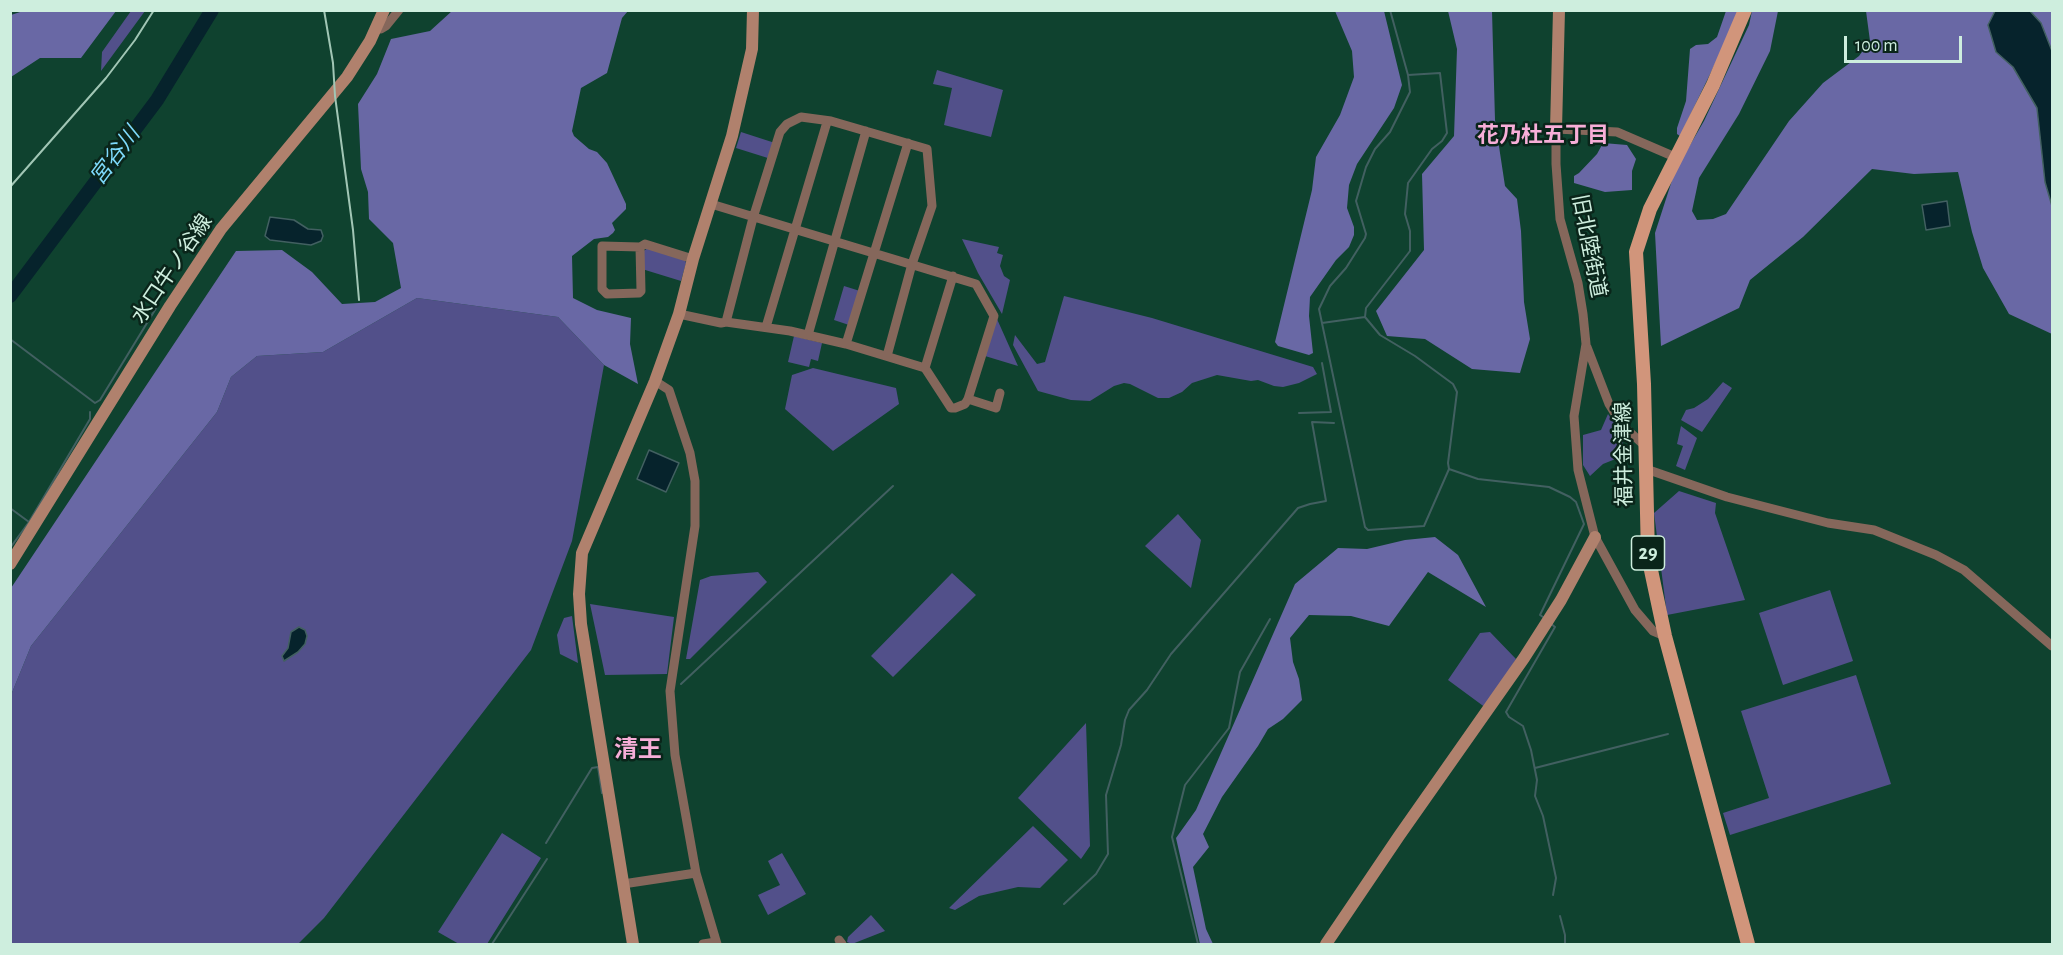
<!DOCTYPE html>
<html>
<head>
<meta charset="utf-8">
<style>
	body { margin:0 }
	#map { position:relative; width:2063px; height:955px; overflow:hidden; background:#0f422f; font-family:"Alegreya Sans",sans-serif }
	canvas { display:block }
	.frame { position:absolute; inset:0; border:12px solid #ceeede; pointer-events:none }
	.scale { position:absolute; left:1844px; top:36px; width:118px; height:27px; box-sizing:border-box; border:3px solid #ceeede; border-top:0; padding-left:8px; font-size:18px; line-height:21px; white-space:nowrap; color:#ceeede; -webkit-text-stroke:4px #0a251a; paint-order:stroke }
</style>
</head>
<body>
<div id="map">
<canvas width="2063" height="955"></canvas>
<div class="frame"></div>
<div class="scale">100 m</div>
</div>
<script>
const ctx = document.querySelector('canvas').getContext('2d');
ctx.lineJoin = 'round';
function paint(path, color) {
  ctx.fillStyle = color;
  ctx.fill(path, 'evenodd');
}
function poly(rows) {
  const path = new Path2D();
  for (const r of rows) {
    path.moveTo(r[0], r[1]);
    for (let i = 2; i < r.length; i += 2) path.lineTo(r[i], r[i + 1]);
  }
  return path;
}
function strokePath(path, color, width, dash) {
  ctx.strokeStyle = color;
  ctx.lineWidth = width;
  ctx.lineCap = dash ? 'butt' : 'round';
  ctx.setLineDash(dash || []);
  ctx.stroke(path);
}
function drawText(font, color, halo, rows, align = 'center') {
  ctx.font = font + ' "Alegreya Sans","Noto Sans JP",sans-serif';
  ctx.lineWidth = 5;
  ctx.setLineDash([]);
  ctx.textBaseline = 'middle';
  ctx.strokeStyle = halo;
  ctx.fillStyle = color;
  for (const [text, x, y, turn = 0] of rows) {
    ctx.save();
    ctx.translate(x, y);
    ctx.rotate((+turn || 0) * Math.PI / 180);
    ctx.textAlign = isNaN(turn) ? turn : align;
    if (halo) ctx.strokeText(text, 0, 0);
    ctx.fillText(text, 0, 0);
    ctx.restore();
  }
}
paint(poly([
	[131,11,145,11,101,71,102,52],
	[937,70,1003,90,991,137,944,125,952,88,933,84],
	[741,132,775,143,771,159,736,148],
	[962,239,999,247,997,253,1003,255,1000,266,1004,276,1010,280,1002,314,978,273],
	[648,248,685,260,686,263,681,281,642,269,642,252],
	[844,286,860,291,849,325,834,320],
	[1064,296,1152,318,1313,367,1317,374,1299,383,1283,387,1274,386,1258,380,1251,381,1217,375,1192,383,1182,392,1169,398,1158,398,1130,384,1124,383,1114,386,1090,401,1071,400,1038,391,1013,345,1015,335,1037,364,1045,362],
	[417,298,558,317,604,365,572,541,531,650,324,918,298,944,11,944,11,695,31,646,217,412,231,377,257,356,323,352],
	[997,319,1018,366,985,356],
	[794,336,822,343,818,361,811,359,809,367,788,362],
	[813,368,896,388,899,404,833,451,785,409,792,375],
	[1723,382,1732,388,1702,432,1681,420,1686,410,1694,408,1708,399],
	[1608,414,1623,437,1623,456,1603,464,1590,476,1583,465,1583,435,1601,430],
	[1681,426,1697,438,1685,470,1676,466,1683,446,1677,444],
	[1679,491,1716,503,1715,513,1745,600,1667,615,1654,513],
	[1178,514,1201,540,1191,588,1145,546],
	[758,572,767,582,690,659,686,659,700,580,711,576],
	[952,573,976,595,893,677,871,656],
	[1830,590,1853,661,1783,685,1759,613],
	[590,604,674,617,667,674,605,675],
	[572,616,578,663,560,654,557,635,564,618],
	[1490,632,1516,659,1486,708,1448,680,1480,633],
	[1856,675,1891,784,1730,835,1723,813,1769,798,1741,711],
	[1086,723,1090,846,1081,859,1018,798],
	[1033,826,1068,860,1040,888,1018,887,979,896,955,910,949,908],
	[502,833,541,858,487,944,459,944,438,932],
	[782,853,806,894,768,915,758,895,780,885,768,861],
	[871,915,885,931,852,944,847,942,848,937]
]), '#52508a');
paint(poly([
	[26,10,116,10,116,11,81,58,40,58,11,77,11,15],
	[452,11,628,11,622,18,607,73,581,88,572,131,574,136,589,149,597,152,607,163,626,204,626,209,612,223,615,230,613,233,608,237,594,239,572,256,573,298,597,310,631,318,630,344,638,384,604,365,558,317,417,298,323,352,257,356,231,377,217,412,31,646,11,695,11,588,236,251,282,250,312,272,342,304,375,302,401,288,393,243,369,219,368,192,361,169,358,104,377,74,391,39,430,31],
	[1335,11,1384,11,1402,85,1394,108,1357,164,1349,185,1347,208,1354,227,1354,235,1349,247,1336,260,1310,297,1309,316,1313,353,1309,355,1278,346,1275,342,1312,190,1316,157,1340,115,1354,77,1352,51],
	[1448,11,1492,11,1495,120,1505,186,1517,199,1521,231,1524,302,1530,339,1520,373,1472,369,1425,339,1387,336,1376,311,1424,250,1422,174,1454,136,1457,49],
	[1726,11,1739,11,1729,35,1680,136,1677,134,1677,128,1686,101,1690,49,1696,45,1708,44,1717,37],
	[1752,11,1778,11,1770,51,1739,114,1699,178,1692,211,1697,220,1713,219,1726,214,1789,121,1823,83,1859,56,1870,41,1866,11,2052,11,2052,334,2009,314,1983,268,1972,232,1958,172,1914,174,1872,169,1803,237,1750,280,1739,308,1661,346,1655,233,1675,171,1704,121,1749,25],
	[1603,143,1627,145,1636,159,1632,171,1632,190,1605,192,1574,183,1574,176,1579,173,1597,154],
	[1435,537,1458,555,1486,607,1428,572,1389,626,1351,616,1309,615,1290,638,1293,662,1299,679,1302,700,1283,719,1268,729,1258,746,1222,797,1203,834,1209,847,1193,867,1206,929,1213,944,1200,944,1176,838,1196,810,1295,584,1338,548,1367,549,1405,540]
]), '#6968a5');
const water = poly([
	[1995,11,2030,11,2041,23,2052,51,2052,206,2045,182,2037,108,2013,67,1996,52,1988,25,1995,11],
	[1947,201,1950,226,1926,230,1922,205,1947,201],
	[270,217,294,220,308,229,321,230,323,236,321,241,311,245,270,240,265,236,270,217],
	[649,450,679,463,666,492,637,479,649,450],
	[299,627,305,630,307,636,305,644,298,652,284,661,282,656,288,648,291,632,299,627]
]);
paint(water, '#06232c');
strokePath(water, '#426061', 1.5);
strokePath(poly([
	[1390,10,1408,75,1440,73,1447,133,1442,141,1432,149,1408,183,1405,214,1410,231,1410,251,1366,308,1365,317,1380,335,1415,356,1453,384,1457,392,1448,463,1449,469,1478,479,1549,487,1570,497,1576,502,1584,524,1540,615,1543,617],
	[1408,75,1410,92,1390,132,1375,149,1366,167,1356,201,1366,234,1365,238,1346,268,1330,286,1319,309,1365,527,1368,530,1424,526,1449,469],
	[1322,323,1365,317],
	[10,339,95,403,100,400,158,305],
	[1299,413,1331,412,1322,363],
	[10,508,29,522],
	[10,548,29,522,90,419,90,412],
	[1550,623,1555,627,1506,712,1509,717,1523,726,1531,750,1537,780,1535,796,1543,816,1556,878,1553,895],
	[681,684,893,486],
	[1535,768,1668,734],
	[546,843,592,768,598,767,602,793],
	[1064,904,1096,874,1108,854,1106,795,1121,745,1125,720,1129,710,1147,690,1171,654,1298,508,1310,504,1326,501,1312,422,1334,423],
	[1560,916,1565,935,1565,944],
	[492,944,547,859],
	[1198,944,1172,837,1185,785,1229,728,1240,672,1270,619]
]), '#426061', 2);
strokePath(poly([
	[10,296,157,100,212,10]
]), '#06232c', 14);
strokePath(poly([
	[376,28,381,29,386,26,399,10],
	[640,247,641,291,639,293,607,294,602,289,602,246,640,247,645,244,693,259],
	[679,314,721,323,726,322,790,331,846,344,925,368,951,408,955,408,965,404,968,399,994,316,976,284,711,204],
	[726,322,753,218,780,132,787,124,801,117,831,121,927,149,932,206,912,264,887,356],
	[766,327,827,122],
	[808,335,866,131],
	[846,344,908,143],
	[1587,347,1609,404,1622,425,1645,446],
	[925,368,953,276],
	[655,381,669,390,690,453,695,481,695,526,670,691,675,755,696,873,717,944],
	[968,399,996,408,1000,393],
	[1646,469,1727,497,1828,523,1874,530,1936,555,1964,570,2052,646],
	[1665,636,1653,631,1635,610,1595,537,1578,470,1574,416,1586,344,1583,314,1578,283,1560,219,1556,164,1556,129,1617,132,1675,157],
	[623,884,696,873],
	[839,940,842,944],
	[703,944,716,942]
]), '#85675b', 9);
strokePath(poly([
	[1556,129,1559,10],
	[10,564,170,306,221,229,347,77,370,41,384,10],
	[633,944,581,624,579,594,582,553,655,381,679,314,693,259,732,136,752,49,753,10],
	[1326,944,1399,836,1524,658,1561,600,1595,537]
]), '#b0816d', 12);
strokePath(poly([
	[1745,10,1713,85,1650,209,1636,252,1644,384,1648,556,1665,636,1748,944]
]), '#d1957b', 14);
strokePath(poly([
	[324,10,333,63,335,96,353,230,359,300],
	[10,187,106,78,135,40,154,10]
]), '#a1c6b5', 2);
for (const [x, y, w] of [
	[1648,553,33]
]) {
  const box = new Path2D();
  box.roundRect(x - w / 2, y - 17, w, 34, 4.5);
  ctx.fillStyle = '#0a251a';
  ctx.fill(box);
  strokePath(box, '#ceeede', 1.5);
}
drawText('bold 20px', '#ceeede', null, [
	["29",1648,553]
]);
drawText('21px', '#ceeede', '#0a251a', [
	["旧北陸街道",1589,246,79],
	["水口牛ノ谷線",172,269,-56],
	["福井金津線",1624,454,-91]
]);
drawText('bold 22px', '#f7aed8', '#0a251a', [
	["花乃杜五丁目",1543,135]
]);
drawText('italic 22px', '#7edafc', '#0a251a', [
	["宮谷川",115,156,-53]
]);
drawText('bold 24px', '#f7aed8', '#0a251a', [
	["清王",638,750]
]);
</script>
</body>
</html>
